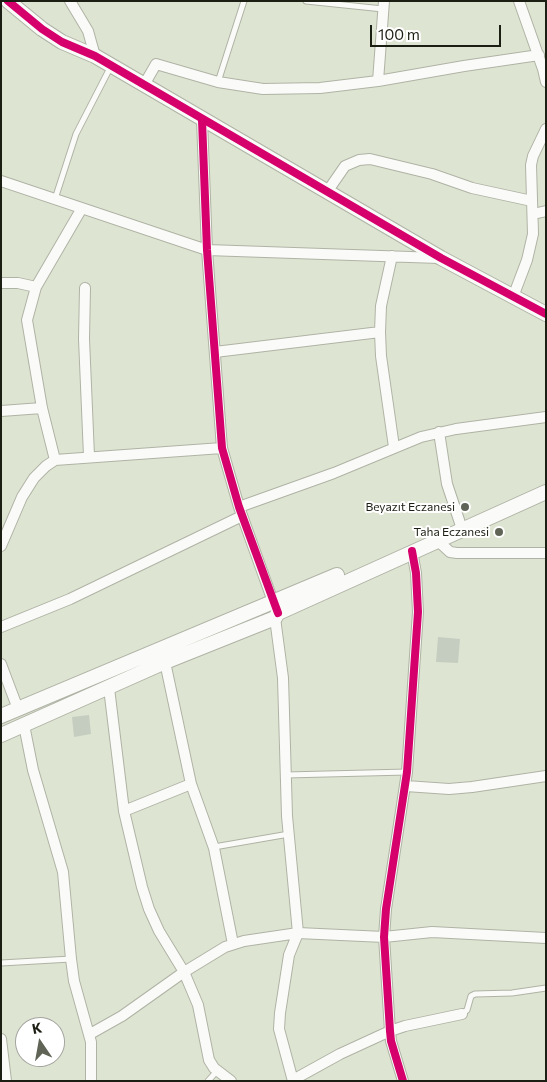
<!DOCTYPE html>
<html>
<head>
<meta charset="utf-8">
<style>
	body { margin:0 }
	#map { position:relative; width:547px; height:1082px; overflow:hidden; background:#dee4d2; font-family:Commissioner,sans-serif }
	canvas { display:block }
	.frame { position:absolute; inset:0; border:2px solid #1b1f13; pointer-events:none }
	.north { position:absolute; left:15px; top:1017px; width:50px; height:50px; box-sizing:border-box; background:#fff; border:1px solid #a4a5a1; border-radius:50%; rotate:348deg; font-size:14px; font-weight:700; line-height:20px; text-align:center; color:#1b1f13 }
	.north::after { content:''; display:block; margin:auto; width:18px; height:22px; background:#5f6456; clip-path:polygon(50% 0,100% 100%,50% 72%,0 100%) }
	.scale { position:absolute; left:370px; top:25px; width:131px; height:22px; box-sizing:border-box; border:2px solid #1b1f13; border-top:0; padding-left:6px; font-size:15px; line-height:18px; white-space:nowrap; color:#1b1f13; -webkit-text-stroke:4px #fff; paint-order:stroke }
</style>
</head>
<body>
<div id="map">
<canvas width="547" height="1082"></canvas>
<div class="frame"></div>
<div class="north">K</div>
<div class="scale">100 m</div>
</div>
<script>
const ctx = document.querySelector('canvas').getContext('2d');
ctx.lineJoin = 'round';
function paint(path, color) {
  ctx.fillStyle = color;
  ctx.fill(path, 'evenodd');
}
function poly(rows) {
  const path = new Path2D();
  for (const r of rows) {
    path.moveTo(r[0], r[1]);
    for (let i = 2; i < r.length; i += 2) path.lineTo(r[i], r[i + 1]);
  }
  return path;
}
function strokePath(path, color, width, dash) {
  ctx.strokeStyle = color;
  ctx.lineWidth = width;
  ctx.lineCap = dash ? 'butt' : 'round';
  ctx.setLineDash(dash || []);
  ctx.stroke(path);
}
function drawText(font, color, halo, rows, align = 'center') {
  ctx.font = font + ' Commissioner,sans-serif';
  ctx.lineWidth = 4;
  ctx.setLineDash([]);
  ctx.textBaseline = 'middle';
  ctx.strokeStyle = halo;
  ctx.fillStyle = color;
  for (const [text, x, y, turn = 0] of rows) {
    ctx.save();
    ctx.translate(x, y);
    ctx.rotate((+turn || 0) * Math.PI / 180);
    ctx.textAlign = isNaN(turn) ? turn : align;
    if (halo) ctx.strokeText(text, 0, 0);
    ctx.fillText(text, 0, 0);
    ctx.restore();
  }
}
paint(poly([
	[438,637,460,639,458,663,436,662],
	[89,715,91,734,74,737,72,717]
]), '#c5cdc1');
const lane = poly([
	[306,1,383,9],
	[218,82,244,1],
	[55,199,76,134,111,66],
	[286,775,407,772],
	[214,847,289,834],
	[1,963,71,959],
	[462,1014,467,1010,471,996,475,994,512,993,546,988],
	[208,1081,217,1071]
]);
const street = poly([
	[70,1,88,31,95,56],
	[519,1,543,69,546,82],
	[378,81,384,1],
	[144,85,156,64,218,82,263,89,320,88,378,81,464,66,539,55],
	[202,120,207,250,222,448,239,507,275,607],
	[1,181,207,250,439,258],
	[327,192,345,166,359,160,370,159,432,174,472,188,532,201],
	[533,214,546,211],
	[392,256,381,306,380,332,381,356,394,447],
	[1,283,18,283,36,287],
	[85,288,84,339,89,456],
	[513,297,527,260,533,234,531,165,533,156,546,129],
	[215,352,380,332],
	[1,411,42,408],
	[439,432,447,484,462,529],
	[55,460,42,408,27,320,36,287,82,208],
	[239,507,334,473,421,437,456,429,546,417],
	[437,540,450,552,457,553,546,553],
	[1,546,22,497,34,478,46,466,55,460,222,448],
	[275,618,283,678,287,816,298,933,289,955,280,1013,279,1029,293,1081],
	[1,627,70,599,242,516],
	[165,662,191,784,214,848,233,944],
	[1,664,18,709],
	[109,688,124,811,142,887,149,909,159,931,184,972,198,1005,209,1060,214,1068,231,1081],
	[24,725,33,770,63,872,71,959,74,981,91,1042,91,1081],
	[406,786,449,789,472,787,546,776],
	[124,811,191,784],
	[90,1034,122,1016,184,972,225,947,244,941,298,933,384,937,432,932,546,938],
	[1,1039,6,1081],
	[293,1080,340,1054,390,1031,405,1026,462,1014],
	[403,1081,391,1041,390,1031,384,937,386,909,407,772,418,612,416,573,412,551]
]);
const secondary = poly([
	[8,1,42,29,62,42,95,56,441,258,546,314],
	[1,716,337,575],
	[1,735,165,662,275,618,278,613,546,492]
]);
strokePath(lane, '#afb3a5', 7);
strokePath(street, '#afb3a5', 12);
strokePath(secondary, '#afb3a5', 16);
strokePath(lane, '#fafbf8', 5);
strokePath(street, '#fafbf8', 10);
strokePath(secondary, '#fafbf8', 14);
strokePath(poly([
	[8,1,42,29,62,42,95,56,441,258,546,314],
	[202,120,207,250,222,448,239,507,278,613],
	[403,1081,391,1041,390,1031,384,937,386,909,407,772,418,612,416,573,412,551]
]), '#d6006c', 8);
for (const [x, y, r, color] of [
	[465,507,5,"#5f6456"],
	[499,532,5,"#5f6456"]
]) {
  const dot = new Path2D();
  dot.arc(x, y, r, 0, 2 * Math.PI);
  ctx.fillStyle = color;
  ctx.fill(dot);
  strokePath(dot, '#fff', 2);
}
drawText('12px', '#1b1f13', '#fff', [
	["Beyazıt Eczanesi",455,507],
	["Taha Eczanesi",489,532]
], 'right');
</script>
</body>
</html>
